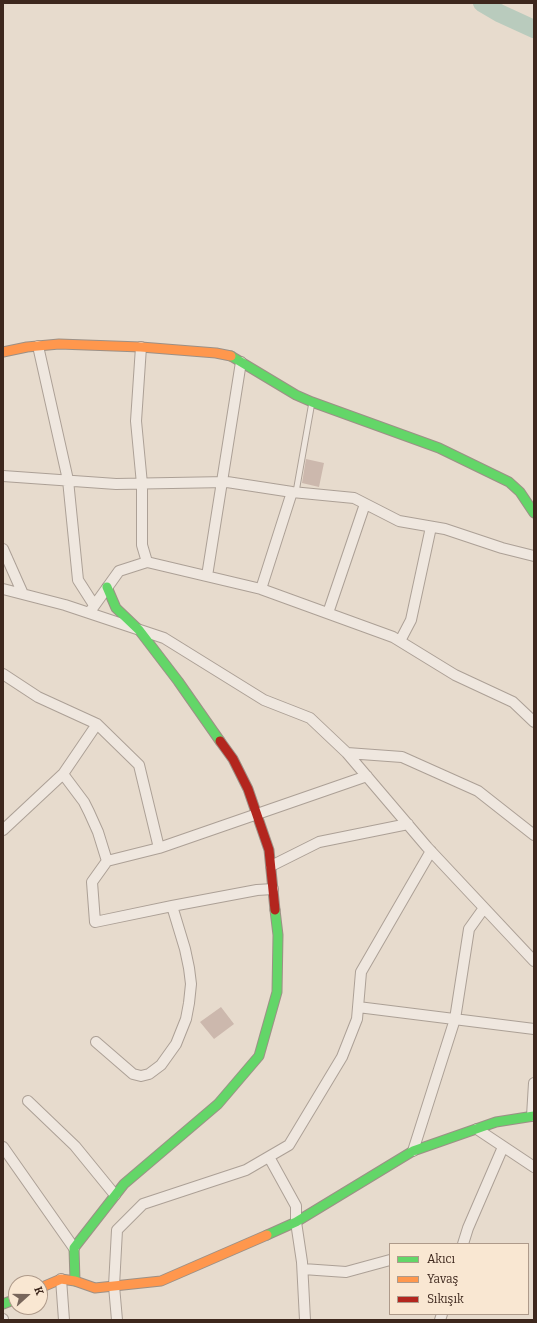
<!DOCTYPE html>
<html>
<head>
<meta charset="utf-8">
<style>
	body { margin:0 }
	#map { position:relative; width:537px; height:1323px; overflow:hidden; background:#e7dbcd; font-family:Bitter,serif }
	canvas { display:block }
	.frame { position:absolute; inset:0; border:4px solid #3d271d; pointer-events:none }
	.legend { position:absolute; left:389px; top:1243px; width:140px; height:72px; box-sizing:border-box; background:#f9e7d2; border:1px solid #ae9a8a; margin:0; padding:5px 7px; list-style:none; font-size:12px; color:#3d271d }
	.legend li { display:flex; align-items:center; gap:8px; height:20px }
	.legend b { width:20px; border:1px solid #ae9a8a }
	.north { position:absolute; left:8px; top:1275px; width:40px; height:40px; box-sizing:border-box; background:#f9e7d2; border:1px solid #ae9a8a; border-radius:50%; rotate:69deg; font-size:11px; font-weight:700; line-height:16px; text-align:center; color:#3d271d }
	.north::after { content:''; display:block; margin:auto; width:14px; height:18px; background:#78665b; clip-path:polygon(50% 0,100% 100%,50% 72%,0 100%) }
</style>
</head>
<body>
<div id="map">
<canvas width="537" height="1323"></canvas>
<div class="frame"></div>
<ul class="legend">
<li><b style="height:5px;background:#63d668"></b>Akıcı</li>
<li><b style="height:5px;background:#ff974d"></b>Yavaş</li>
<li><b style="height:5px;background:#b3261e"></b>Sıkışık</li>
</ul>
<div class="north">K</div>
</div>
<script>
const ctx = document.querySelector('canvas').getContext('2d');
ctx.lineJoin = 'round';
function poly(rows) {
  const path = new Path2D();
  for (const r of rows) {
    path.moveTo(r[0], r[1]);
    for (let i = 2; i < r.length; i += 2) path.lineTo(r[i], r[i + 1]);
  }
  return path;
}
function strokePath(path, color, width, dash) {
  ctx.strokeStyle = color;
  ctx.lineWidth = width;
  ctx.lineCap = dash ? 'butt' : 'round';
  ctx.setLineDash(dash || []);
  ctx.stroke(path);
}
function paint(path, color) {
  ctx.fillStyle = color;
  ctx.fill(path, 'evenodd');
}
strokePath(poly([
	[482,3,499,13,534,29]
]), '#b9cbbd', 18);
paint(poly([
	[306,459,324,463,319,487,302,483],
	[221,1007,234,1024,214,1039,200,1022]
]), '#ccb8ad');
const lane = poly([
	[296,492,312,402]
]);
const street = poly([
	[38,346,68,480,78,580,94,605],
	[141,347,136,421,142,484,142,545,147,562],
	[3,476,116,484,227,482,292,492,354,498,399,521,445,529,502,548,534,556],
	[3,549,23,594],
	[207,576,241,362],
	[3,589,65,605,164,638,264,700,310,718,347,753,427,847,534,961],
	[261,589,292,492],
	[89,613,119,571,147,562,261,589,393,637,455,675,513,702,534,722],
	[328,613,365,504],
	[400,641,411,620,431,527],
	[3,674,38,697,97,724,139,765,159,848],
	[347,753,402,757,478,791,534,835],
	[63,774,84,802,89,812,98,832,107,861],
	[3,830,63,774,97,724],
	[271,866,319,842,408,824],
	[273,889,257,890,172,906,95,922,92,882,107,861,159,848,367,776],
	[358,1007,534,1029],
	[96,1042,133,1074,141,1076,149,1074,161,1065,176,1044,186,1019,189,1003,191,984,189,968,185,949,172,906],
	[28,1101,75,1146,115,1195],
	[532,1116,534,1083],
	[477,1129,534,1167],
	[3,1147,74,1248],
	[413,1151,455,1019,469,929,484,908],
	[269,1157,296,1206,296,1222,302,1262,305,1320],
	[463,1244,468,1228,503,1147],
	[303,1269,346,1272,390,1260],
	[61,1279,64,1320],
	[3,1319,3,1320],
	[117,1320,114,1286,117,1230,143,1204,246,1170,289,1145,342,1057,357,1019,361,972,431,851],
	[440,1320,442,1314]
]);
const fast = poly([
	[231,356,296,395,312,402,439,448,509,482,520,492,534,513],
	[107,587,116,608,139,630,178,681,220,741],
	[267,1235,296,1222,413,1151,496,1122,534,1116],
	[75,1281,74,1248,124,1184,218,1104,259,1056,277,992,278,935,275,910],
	[3,1304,16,1299]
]);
const slow = poly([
	[3,352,27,347,59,344,141,347,216,353,231,356],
	[40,1288,61,1279,75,1281,95,1288,161,1281,267,1235]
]);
const jam = poly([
	[220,741,233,759,248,789,269,850,275,910]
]);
strokePath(lane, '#aca096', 7);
strokePath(street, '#aca096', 12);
strokePath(fast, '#9c9086', 11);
strokePath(slow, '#9c9086', 11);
strokePath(jam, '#9c9086', 11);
strokePath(lane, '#efe7df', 5);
strokePath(street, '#efe7df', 10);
strokePath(fast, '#63d668', 9);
strokePath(slow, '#ff974d', 9);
strokePath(jam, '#b3261e', 9);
</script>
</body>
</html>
